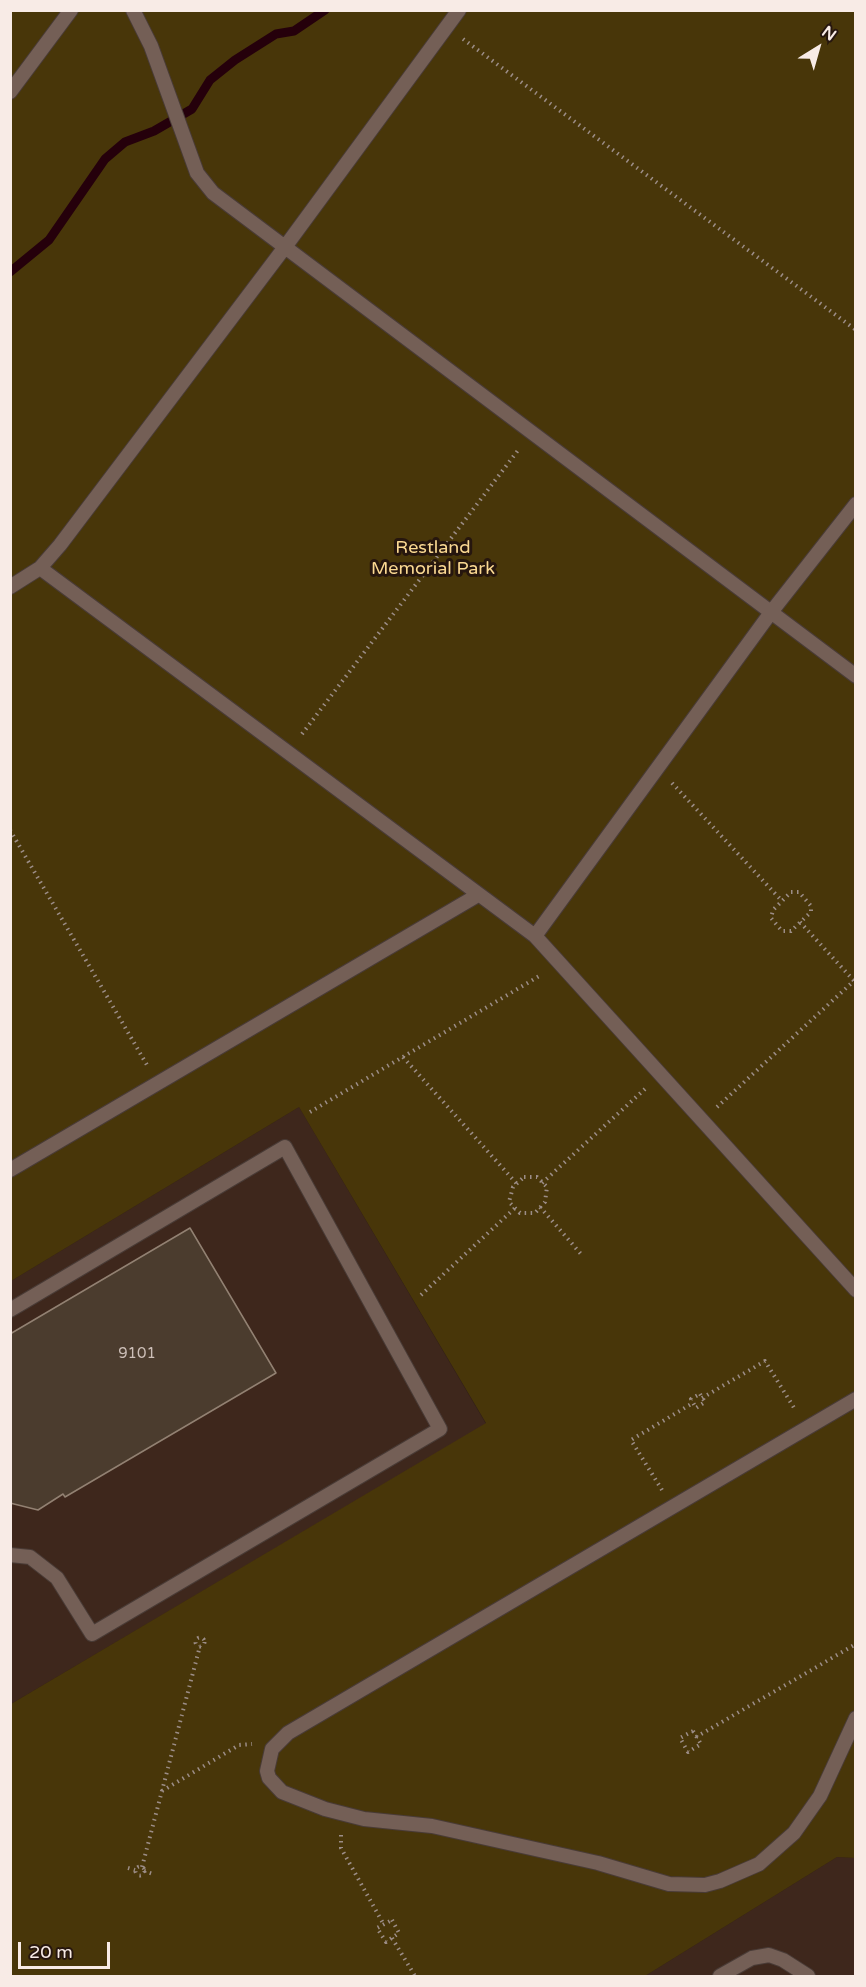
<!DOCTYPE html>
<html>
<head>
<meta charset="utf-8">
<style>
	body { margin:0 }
	#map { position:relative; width:866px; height:1987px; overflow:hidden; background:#301f18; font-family:"Varela Round",sans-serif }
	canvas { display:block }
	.frame { position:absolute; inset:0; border:12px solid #f8ebe6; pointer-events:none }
	.north { position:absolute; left:788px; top:18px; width:60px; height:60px; -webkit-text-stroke:4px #26160e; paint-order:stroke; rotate:37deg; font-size:16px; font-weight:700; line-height:24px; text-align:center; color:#f8ebe6 }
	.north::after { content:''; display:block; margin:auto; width:21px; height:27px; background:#f8ebe6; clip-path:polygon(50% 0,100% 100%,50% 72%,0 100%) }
	.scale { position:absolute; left:18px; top:1942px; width:92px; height:27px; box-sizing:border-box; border:3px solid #f8ebe6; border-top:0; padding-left:8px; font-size:18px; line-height:21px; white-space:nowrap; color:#f8ebe6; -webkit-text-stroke:4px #26160e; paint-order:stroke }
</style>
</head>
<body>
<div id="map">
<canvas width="866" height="1987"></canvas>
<div class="frame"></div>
<div class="north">N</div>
<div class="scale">20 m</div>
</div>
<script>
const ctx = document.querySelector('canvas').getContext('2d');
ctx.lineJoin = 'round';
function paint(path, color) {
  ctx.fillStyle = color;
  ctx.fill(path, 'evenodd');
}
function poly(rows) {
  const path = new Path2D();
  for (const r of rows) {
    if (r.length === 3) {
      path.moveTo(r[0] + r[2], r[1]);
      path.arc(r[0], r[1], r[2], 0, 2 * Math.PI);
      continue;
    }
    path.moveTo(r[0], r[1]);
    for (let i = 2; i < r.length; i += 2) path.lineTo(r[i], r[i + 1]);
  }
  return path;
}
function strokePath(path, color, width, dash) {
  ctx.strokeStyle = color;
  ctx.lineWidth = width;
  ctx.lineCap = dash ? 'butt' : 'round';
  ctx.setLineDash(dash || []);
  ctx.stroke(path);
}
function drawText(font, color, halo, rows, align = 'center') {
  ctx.font = font + ' "Varela Round",sans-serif';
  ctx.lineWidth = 6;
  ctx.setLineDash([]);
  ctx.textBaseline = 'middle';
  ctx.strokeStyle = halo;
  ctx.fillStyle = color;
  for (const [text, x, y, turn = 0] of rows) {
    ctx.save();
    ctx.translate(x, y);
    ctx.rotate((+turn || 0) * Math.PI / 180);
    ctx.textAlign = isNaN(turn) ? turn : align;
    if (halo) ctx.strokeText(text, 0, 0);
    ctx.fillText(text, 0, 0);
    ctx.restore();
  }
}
paint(poly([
	[299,1107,486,1424,11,1704,11,1281],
	[837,1857,855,1858,855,1976,645,1976]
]), '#3e271c');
paint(poly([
	[11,11,855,11,855,1858,837,1857,645,1976,11,1976,11,1704,486,1423,299,1107,11,1281]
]), '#483609');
strokePath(poly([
	[10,272,49,240,105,159,125,142,154,131,192,109,210,80,235,60,276,34,294,31,325,10]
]), '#25000b', 9);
const building = poly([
	[190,1228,276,1373,65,1497,63,1494,38,1510,10,1503,10,1334,190,1228]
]);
paint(building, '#4b3c2e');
strokePath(building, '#928172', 1.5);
const lane = poly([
	[133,10,151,46,197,173,213,193,856,676],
	[10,92,71,10],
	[40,568,535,936,856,1290],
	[10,587,40,568,60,545,285,247,459,10],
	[535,936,772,611,856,504],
	[10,1170,478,895],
	[10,1310,285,1147,440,1429,92,1634,57,1578,30,1557,10,1555],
	[856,1399,288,1733,272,1749,267,1771,269,1778,282,1792,325,1809,364,1819,432,1826,598,1863,669,1884,705,1885,720,1881,759,1864,794,1833,820,1796,856,1718],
	[720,1976,752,1958,769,1955,783,1960,808,1976]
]);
strokePath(lane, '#493b36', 16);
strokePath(poly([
	[463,39,856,330],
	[302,734,519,449],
	[672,783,782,901],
	[10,830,147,1065],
	[791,892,799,892,811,906,811,912,791,931,782,931,771,918,773,910,791,892],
	[800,922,856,983],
	[403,1057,517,1184],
	[717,1107,856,979],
	[310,1112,541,975],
	[524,1177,537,1177,547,1187,545,1202,535,1213,520,1213,509,1202,513,1187,524,1177],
	[542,1183,646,1088],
	[540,1207,581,1254],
	[421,1295,515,1208],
	[700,1394,705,1402,696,1408,691,1399,700,1394],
	[702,1398,765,1361,796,1411],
	[662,1490,631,1440,693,1403],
	[200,1642,4.5],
	[693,1731,701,1744,688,1752,680,1738,693,1731],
	[696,1737,856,1644],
	[162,1791,239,1745,252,1744],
	[341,1835,341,1848,384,1925],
	[140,1871,4.5],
	[142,1867,200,1646],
	[128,1868,135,1870],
	[144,1871,153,1874],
	[392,1920,399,1933,386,1942,377,1928,392,1920],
	[392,1938,415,1976]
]), '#9c8d87', 4, [1.5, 4.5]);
strokePath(lane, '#745f56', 14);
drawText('15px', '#cdbfb8', null, [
	["9101",137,1354]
]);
drawText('18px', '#fbd992', '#26160e', [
	["Restland",433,548],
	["Memorial Park",433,569]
]);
</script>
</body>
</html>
